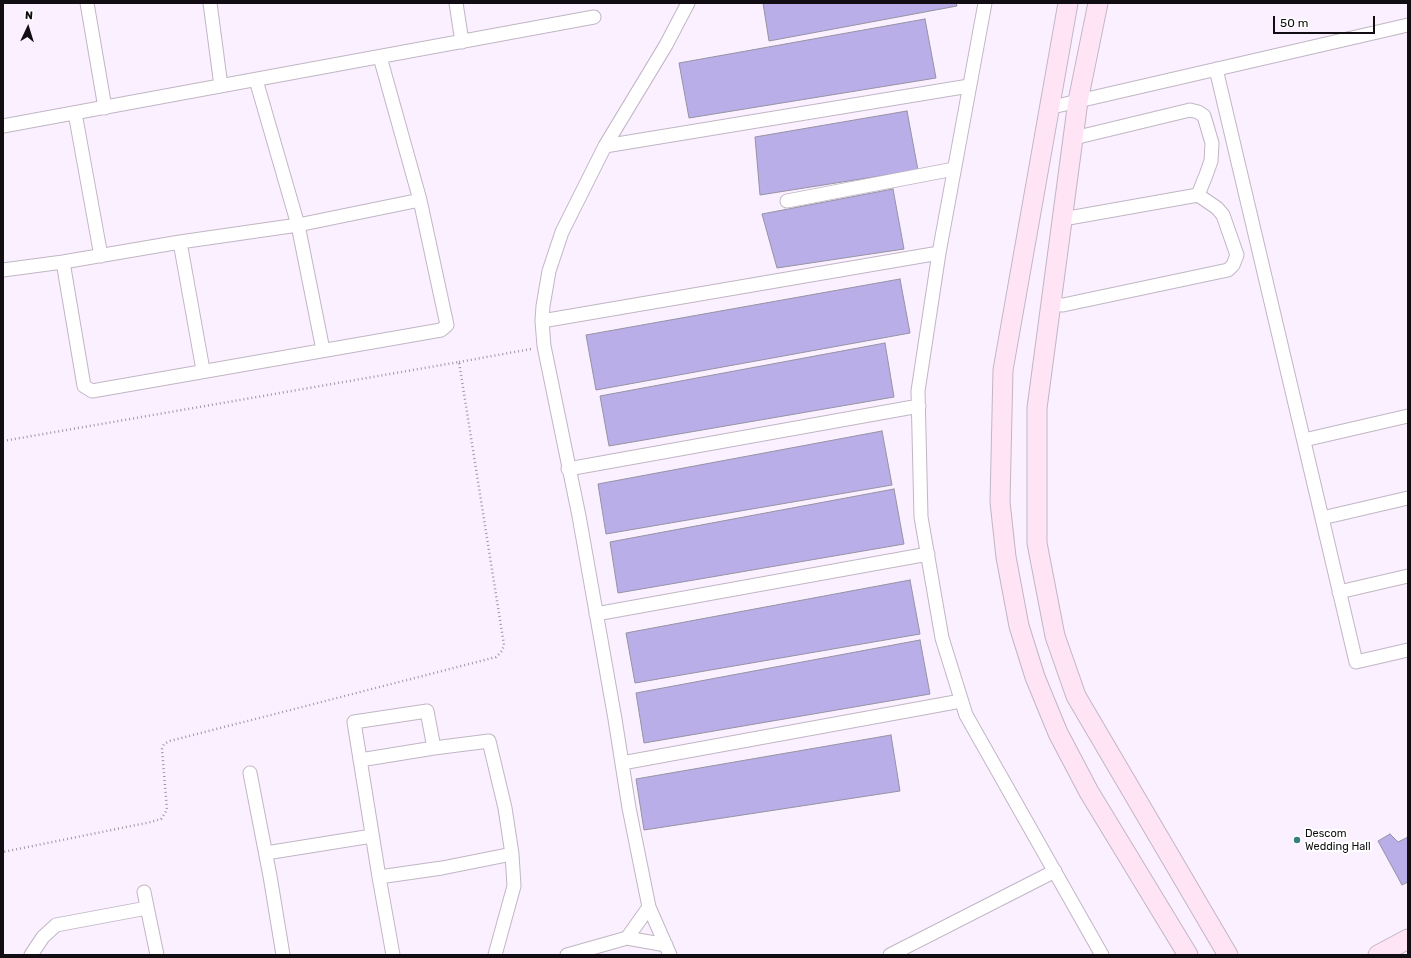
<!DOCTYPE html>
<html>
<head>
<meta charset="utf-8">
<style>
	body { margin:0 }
	#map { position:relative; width:1411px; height:958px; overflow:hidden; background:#fbf0ff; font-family:Rubik,sans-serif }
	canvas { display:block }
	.frame { position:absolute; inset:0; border:4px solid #110d12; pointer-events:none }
	.north { position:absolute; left:8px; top:8px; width:40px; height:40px; -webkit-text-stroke:3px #fff; paint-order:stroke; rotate:4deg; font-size:11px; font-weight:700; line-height:16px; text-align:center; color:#110d12 }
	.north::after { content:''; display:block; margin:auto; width:14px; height:18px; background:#110d12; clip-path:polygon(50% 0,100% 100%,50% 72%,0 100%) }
	.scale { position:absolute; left:1273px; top:16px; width:102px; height:18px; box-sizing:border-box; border:2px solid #110d12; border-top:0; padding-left:5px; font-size:12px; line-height:14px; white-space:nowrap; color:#110d12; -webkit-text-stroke:3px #fff; paint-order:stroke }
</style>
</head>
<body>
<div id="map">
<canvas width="1411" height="958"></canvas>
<div class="frame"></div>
<div class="north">N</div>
<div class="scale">50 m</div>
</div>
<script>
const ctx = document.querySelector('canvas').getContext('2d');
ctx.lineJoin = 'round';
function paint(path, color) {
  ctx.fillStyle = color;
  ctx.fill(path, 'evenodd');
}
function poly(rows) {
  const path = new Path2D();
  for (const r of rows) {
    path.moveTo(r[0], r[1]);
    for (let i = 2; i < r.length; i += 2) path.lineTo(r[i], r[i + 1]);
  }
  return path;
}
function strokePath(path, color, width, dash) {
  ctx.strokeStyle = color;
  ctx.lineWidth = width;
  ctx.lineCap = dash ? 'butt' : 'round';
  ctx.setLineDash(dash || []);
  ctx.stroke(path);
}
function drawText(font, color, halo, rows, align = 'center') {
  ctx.font = font + ' Rubik,sans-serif';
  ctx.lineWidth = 4;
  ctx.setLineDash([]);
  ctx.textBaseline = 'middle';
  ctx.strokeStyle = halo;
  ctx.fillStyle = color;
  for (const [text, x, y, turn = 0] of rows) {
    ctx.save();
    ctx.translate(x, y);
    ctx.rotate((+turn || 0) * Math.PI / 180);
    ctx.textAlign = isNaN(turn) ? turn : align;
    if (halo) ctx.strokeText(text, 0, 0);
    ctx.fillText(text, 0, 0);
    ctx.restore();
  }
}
const building = poly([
	[763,3,956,3,957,6,769,41,763,3],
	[925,19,936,78,689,118,679,63,925,19],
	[907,111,918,170,760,195,755,137,907,111],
	[893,189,904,249,777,268,762,214,893,189],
	[900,279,910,333,596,390,586,335,900,279],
	[885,343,894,397,609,446,600,396,885,343],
	[882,431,892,485,606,534,598,484,882,431],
	[894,489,904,544,618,593,610,542,894,489],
	[910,580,920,634,635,683,626,633,910,580],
	[920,640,930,694,644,743,636,693,920,640],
	[891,735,900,791,644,830,636,779,891,735],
	[1390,834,1398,842,1408,837,1408,882,1402,885,1378,841,1390,834]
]);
paint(building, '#b9aee8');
strokePath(building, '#9593a2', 1);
const street = poly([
	[87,3,105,108],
	[210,3,221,86],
	[456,3,462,42],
	[985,3,939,253,918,391,921,517,942,638,966,715,1102,955],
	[1216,69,1356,662,1408,650],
	[256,80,298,225,323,350],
	[1048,108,1408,25],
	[75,113,101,256],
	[3,126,594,17],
	[1074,138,1190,110,1198,112,1204,116,1212,143,1211,161,1206,175,1198,195],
	[605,146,969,86],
	[787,201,954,169],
	[180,242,203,370],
	[63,262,84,386,92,391,441,330,447,325,420,200,380,57],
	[3,270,63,262,180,242,298,225,420,200],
	[1051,304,1063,305,1228,270,1233,265,1237,255,1223,215,1217,208,1198,195,1063,219],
	[542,321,939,253],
	[1304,440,1408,416],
	[568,469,919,406],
	[1322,518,1408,498],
	[1339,592,1408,576],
	[596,614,928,554],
	[360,760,434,748],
	[622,763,961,701],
	[250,773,270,876,283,955],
	[266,853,372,836],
	[379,877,393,955],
	[144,892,157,955],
	[627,938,666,945],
	[31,955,43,937,56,925,147,908],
	[495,955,514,886,512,854,505,808,489,741,434,748,427,711,354,722,379,877,442,868,512,854],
	[567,955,627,938,649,907],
	[670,955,649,907,629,808,615,719,579,516,544,346,542,321,543,306,549,271,562,232,605,146,666,45,688,3],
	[890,955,1055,871]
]);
const secondary = poly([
	[1068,3,1003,370,1000,502,1006,557,1019,626,1035,677,1058,733,1089,792,1188,955],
	[1098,3,1078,101,1037,408,1037,543,1055,636,1076,696,1228,955],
	[1378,955,1408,939]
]);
strokePath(street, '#c1b6c4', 15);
strokePath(secondary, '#c1b6c4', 21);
strokePath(poly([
	[459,362,531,349],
	[3,441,459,362,504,645,502,651,496,657,170,741,164,744,162,749,167,810,161,819,151,822,3,852]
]), '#9f97a2', 2.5, [1, 3]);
strokePath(street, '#fff', 13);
strokePath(secondary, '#ffe4f5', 19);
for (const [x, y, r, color] of [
	[1297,840,4,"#378080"]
]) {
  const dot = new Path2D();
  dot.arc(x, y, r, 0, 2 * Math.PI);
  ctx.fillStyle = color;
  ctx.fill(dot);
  strokePath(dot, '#fff', 1.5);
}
drawText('11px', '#110d12', '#fff', [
	["Descom",1305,834],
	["Wedding Hall",1305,847]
], 'left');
</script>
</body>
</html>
